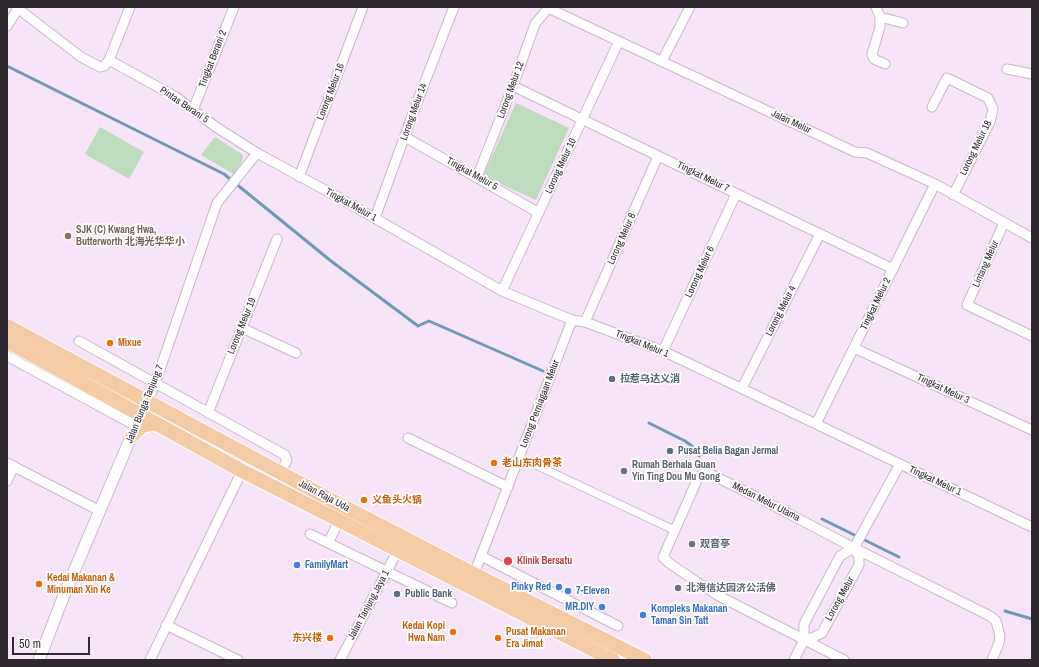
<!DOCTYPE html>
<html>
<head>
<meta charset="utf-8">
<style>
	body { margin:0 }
	#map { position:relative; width:1039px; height:667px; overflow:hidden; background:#f7e4f8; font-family:"Archivo Narrow",sans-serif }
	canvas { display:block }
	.frame { position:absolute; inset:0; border:8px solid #302930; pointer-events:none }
	.scale { position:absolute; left:12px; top:637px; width:78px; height:18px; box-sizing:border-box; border:2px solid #302930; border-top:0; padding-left:5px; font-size:12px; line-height:14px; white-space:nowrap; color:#302930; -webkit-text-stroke:3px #fff; paint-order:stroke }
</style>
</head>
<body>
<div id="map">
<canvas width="1039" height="667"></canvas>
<div class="frame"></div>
<div class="scale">50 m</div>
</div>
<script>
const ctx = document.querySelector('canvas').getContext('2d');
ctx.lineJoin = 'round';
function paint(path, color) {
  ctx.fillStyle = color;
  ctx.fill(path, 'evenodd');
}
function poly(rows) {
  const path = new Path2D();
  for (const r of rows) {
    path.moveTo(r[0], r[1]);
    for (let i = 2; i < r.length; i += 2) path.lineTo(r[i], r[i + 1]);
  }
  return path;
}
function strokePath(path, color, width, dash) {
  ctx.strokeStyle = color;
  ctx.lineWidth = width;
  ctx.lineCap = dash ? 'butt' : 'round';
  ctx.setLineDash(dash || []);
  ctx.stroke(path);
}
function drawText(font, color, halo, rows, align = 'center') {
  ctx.font = font + ' "Archivo Narrow","Noto Sans SC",sans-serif';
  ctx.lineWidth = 3.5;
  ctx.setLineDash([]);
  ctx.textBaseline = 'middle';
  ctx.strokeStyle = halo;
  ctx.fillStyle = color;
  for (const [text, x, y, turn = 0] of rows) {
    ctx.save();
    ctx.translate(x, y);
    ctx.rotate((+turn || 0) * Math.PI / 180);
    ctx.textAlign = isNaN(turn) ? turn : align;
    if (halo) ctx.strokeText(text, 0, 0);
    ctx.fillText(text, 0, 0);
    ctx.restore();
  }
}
paint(poly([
	[516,103,569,128,536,200,483,176],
	[100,127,144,152,129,179,85,154],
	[215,137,243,155,242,161,234,174,201,155]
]), '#bddbbd');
strokePath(poly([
	[7,66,224,174,331,261,418,326,429,321,543,371],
	[649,423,685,441,692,446,699,456],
	[822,519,899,557],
	[1005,611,1032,619]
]), '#6e9ab6', 3);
const pedestrian = poly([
	[519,457,674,530]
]);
const minor = poly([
	[16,7,81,57,100,67,104,66,109,60,130,7],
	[876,7,880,17,880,27,872,54,874,59,885,64],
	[548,8,855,152,867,153,935,184,1032,238],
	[880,17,903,23],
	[7,26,19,7],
	[109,60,176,97,216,127,257,153,336,196,502,291,572,320,585,322,663,351,1032,527],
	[662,61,690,7],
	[1007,69,1032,74],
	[513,86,893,269],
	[932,107,947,78,988,98,993,109,990,122,953,195],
	[193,110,234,7],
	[405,137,539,213],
	[299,177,363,7],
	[477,177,513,86,535,24,549,7],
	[375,218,416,105,454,7],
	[1004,223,967,305,1032,336],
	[502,291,619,41],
	[585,322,658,156],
	[242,328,296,353],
	[79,341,285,455,287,460,281,472],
	[854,348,1032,430],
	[663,351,736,194],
	[7,356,136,426],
	[742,388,820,234],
	[148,401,155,384,217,203,257,153],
	[208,413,277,239],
	[816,424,935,184],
	[408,438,508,487],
	[7,463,100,511],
	[7,481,14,466],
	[310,534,452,603],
	[328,543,339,521],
	[481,556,618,626],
	[474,574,572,320],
	[166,625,238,660],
	[804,640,814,637,822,633,859,565,859,557,854,548],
	[150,660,242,471],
	[340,660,398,550],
	[794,660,804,640,804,624,840,556,854,548,900,464],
	[844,660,717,595,694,580,669,563,663,557,698,478,702,474,710,474,759,498,854,548,990,616,996,621,1000,636,999,643,992,660]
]);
const tertiary = poly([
	[39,660,64,595,134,430]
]);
const primary = poly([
	[7,326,335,502,474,574,645,660],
	[7,341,242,471,613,660],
	[132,436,142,426,156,423]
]);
strokePath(pedestrian, '#c9b6c9', 9);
strokePath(minor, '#c9b6c9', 11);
strokePath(tertiary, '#c9b6c9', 13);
strokePath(primary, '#fff', 16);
strokePath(pedestrian, '#fff', 7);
strokePath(minor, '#fff', 9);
strokePath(tertiary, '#fff', 11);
strokePath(primary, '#f4cba4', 14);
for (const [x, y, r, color] of [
	[68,236,4,"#8d6e63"],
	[110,343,4,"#e8710a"],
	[612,379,4,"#5c6f8a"],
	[670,451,4,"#5c6f8a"],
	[494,463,4,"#e8710a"],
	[624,471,4,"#6b7280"],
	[364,500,4,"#e8710a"],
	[692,544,4,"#6b7280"],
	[508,561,5,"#e0444e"],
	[297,565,4,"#3f7fe0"],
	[39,584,4,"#e8710a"],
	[559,587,4,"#3f7fe0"],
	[678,588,4,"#6b7280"],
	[568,591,4,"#3f7fe0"],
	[397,594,4,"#5c6f8a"],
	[602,607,4,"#3f7fe0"],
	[643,615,4,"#3f7fe0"],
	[453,632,4,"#e8710a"],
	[330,638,4,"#e8710a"],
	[498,638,4,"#e8710a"]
]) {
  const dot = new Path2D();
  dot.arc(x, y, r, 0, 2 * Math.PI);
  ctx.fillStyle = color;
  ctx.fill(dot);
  strokePath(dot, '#fff', 1.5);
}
drawText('10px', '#302930', '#fff', [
	["Tingkat Berani 2",213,59,-69],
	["Lorong Melur 12",511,90,-70],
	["Lorong Melur 16",331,92,-69],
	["Pintas Berani 5",184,105,34],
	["Lorong Melur 14",414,112,-70],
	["Jalan Melur",791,122,25],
	["Lorong Melur 18",976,148,-64],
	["Lorong Melur 10",561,166,-65],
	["Tingkat Melur 5",472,174,29],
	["Tingkat Melur 7",703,177,26],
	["Tingkat Melur 1",351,205,29],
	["Lorong Melur 8",622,239,-66],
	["Lintang Melur",986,264,-66],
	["Lorong Melur 6",700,272,-65],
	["Tingkat Melur 2",876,304,-64],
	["Lorong Melur 4",781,311,-63],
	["Lorong Melur 19",242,326,-68],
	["Tingkat Melur 1",642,344,22],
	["Tingkat Melur 3",943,389,25],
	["Jalan Bunga Tanjung 7",145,404,-68],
	["Lorong Perniagaan Melur",540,404,-69],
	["Tingkat Melur 1",935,481,25],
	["Jalan Raja Uda",324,496,28],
	["Medan Melur Utama",766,502,27],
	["Lorong Melur",840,599,-61],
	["Jalan Tanjung Jaya 1",369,605,-62]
]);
drawText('bold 10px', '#785e54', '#fff', [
	["SJK (C) Kwang Hwa,",76,230],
	["Butterworth 北海光华华小",76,242]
], 'left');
drawText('bold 10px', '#c56008', '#fff', [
	["Mixue",118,343],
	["老山东肉骨茶",502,463],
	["义鱼头火锅",372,500],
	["Kedai Makanan &",47,578],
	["Minuman Xin Ke",47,590],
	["Kedai Kopi",445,626,"right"],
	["Hwa Nam",445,638,"right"],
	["Pusat Makanan",506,632],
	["Era Jimat",506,644],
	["东兴楼",322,638,"right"]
], 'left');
drawText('bold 10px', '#4e5e75', '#fff', [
	["拉惹乌达义消",620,379],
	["Pusat Belia Bagan Jermal",678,451],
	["Public Bank",405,594]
], 'left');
drawText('bold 10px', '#5b616d', '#fff', [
	["Rumah Berhala Guan",632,465],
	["Yin Ting Dou Mu Gong",632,477],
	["观音亭",700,544],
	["北海信达园济公活佛",686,588]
], 'left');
drawText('bold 10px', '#be3a42', '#fff', [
	["Klinik Bersatu",517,561]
], 'left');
drawText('bold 10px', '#366cbe', '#fff', [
	["FamilyMart",305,565],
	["Pinky Red",551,587,"right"],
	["7-Eleven",576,591],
	["MR.DIY",594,607,"right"],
	["Kompleks Makanan",651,609],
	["Taman Sin Tatt",651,621]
], 'left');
</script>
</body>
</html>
